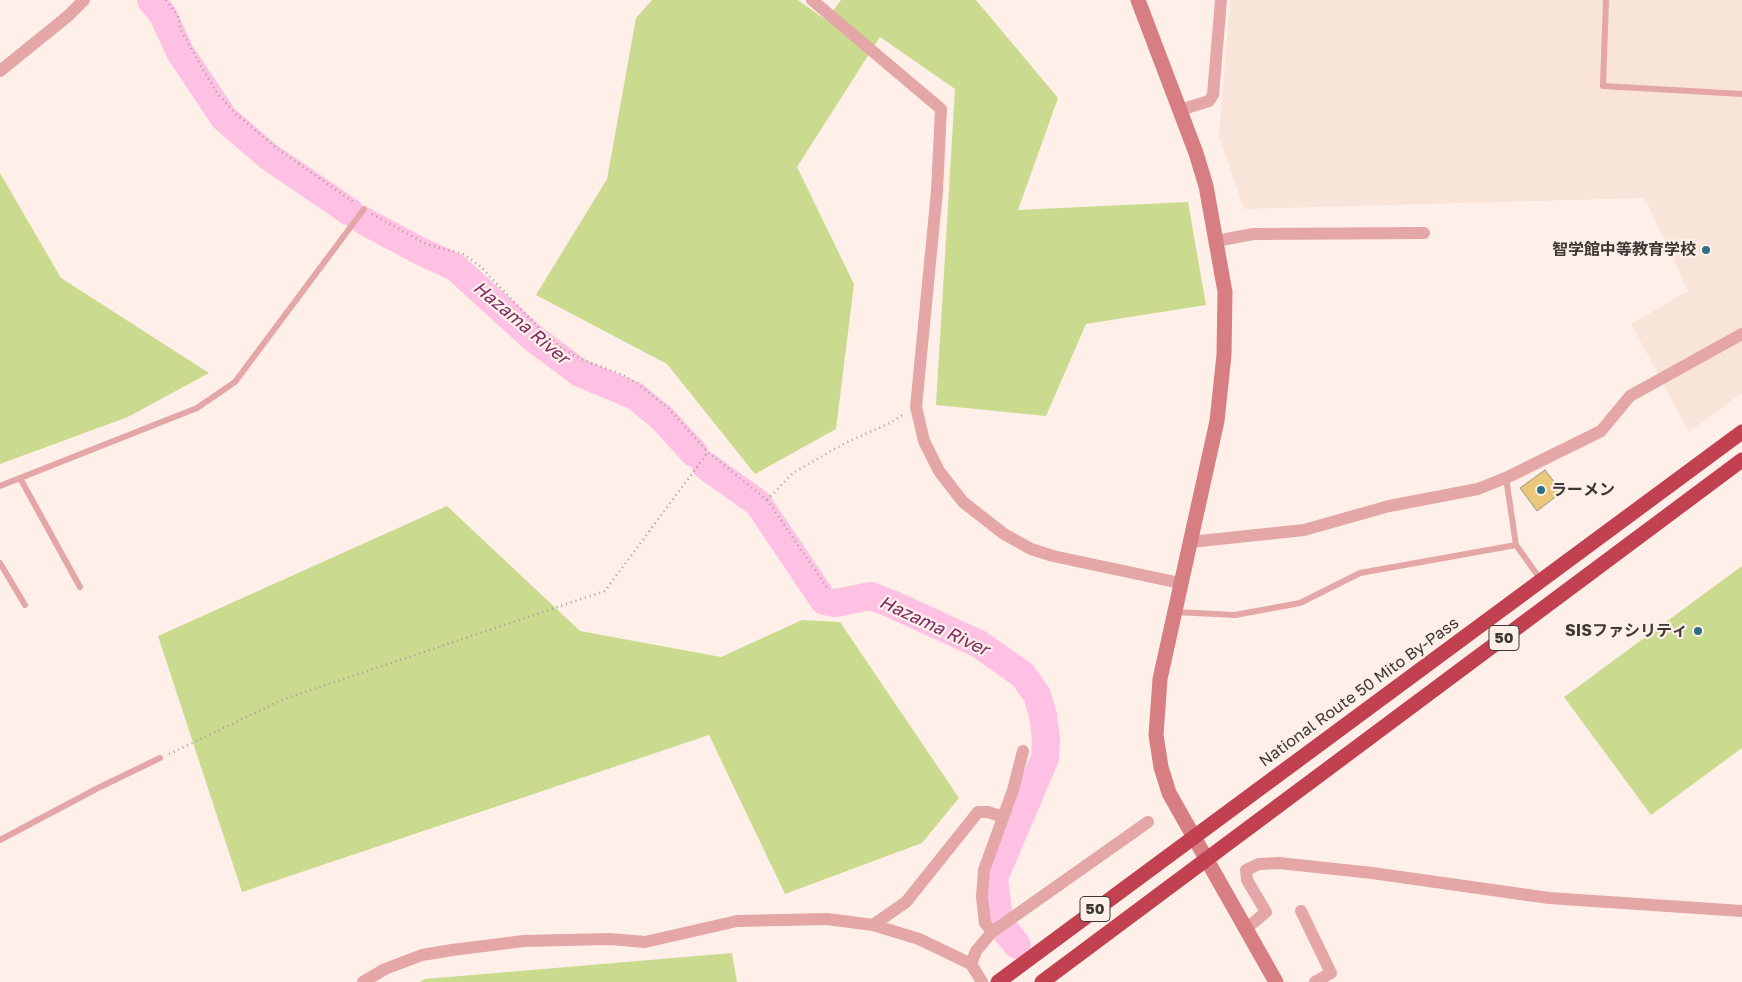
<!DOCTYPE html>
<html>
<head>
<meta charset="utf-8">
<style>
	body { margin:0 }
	canvas { display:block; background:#fef0e9 }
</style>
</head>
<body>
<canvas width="1742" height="982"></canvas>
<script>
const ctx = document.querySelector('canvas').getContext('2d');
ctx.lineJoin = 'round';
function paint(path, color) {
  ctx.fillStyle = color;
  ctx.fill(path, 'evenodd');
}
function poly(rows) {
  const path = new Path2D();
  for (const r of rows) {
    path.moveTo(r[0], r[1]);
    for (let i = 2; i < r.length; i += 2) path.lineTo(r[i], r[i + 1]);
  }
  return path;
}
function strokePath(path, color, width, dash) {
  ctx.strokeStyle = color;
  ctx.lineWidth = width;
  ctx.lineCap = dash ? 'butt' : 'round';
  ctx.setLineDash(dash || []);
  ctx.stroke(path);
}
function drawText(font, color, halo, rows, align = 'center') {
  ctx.font = font + ' "Golos Text","Noto Sans JP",sans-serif';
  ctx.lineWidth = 4.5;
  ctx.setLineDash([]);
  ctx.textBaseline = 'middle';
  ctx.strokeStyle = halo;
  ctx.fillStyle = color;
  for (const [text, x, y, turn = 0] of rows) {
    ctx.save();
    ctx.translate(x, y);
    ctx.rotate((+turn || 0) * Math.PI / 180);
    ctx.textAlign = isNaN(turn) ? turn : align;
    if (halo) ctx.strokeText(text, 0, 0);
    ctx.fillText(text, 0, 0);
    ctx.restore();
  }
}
paint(poly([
	[1230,0,1742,0,1742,393,1689,432,1631,324,1688,291,1645,198,1244,209,1219,136]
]), '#f9e4d9');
paint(poly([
	[652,0,798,0,826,20,841,0,976,0,1058,98,1018,210,1188,202,1206,305,1086,324,1046,416,936,405,955,89,880,37,797,167,854,284,836,429,755,474,667,364,536,295,607,179,636,18],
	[0,173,61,278,209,373,128,417,0,464],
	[447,506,580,631,721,657,802,620,840,622,959,798,922,843,785,894,709,735,242,892,158,636],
	[1742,566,1742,748,1651,815,1564,697],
	[732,953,737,982,420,982,425,979]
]), '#cadb8f');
strokePath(poly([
	[151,0,163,15,180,52,224,118,268,156,350,212],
	[364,221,422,252,455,267,533,338,580,373,635,396,662,418,694,453],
	[706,466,758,503,824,601,835,603,871,596,894,605,979,644,1023,675,1037,695,1043,715,1046,740,1045,758,994,878,999,918],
	[1005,930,1017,945]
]), '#fec1e4', 28);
const building = poly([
	[1545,470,1562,492,1537,511,1520,488,1545,470]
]);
paint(building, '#ebc77b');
strokePath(building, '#9b9589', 1);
strokePath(poly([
	[166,0,178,16,181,30,197,59,217,93,236,114,279,150,355,203],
	[372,214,426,244,463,254,479,265,539,328,559,346,581,359,623,375,638,384,669,409,708,452,767,500,828,589],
	[767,500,793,473,845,443,890,423,904,414],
	[169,754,284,699,605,591,708,452]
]), '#a79d97', 2.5, [1, 4]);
strokePath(poly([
	[1606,0,1603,86,1742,94],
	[20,478,80,587],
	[1506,478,1516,545,1541,580],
	[0,486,197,408,235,382,364,209],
	[0,563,25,605],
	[1175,612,1235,615,1300,603,1360,573,1516,545],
	[0,840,98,788,160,758]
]), '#e4a6a7', 6);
strokePath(poly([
	[812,0,941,109,937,191,916,407,924,441,939,471,963,502,1004,534,1031,549,1053,556,1180,583],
	[0,71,68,16,84,0],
	[1180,110,1209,101,1213,95,1221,0],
	[1216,241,1253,234,1424,233],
	[1190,542,1304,530,1389,506,1478,489,1510,476,1601,431,1630,396,1742,334],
	[1301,911,1331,973,1315,982],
	[873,925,906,902,978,812,988,812,1003,817],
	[1247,928,1266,912,1247,880,1246,870,1259,864,1279,863,1372,873,1549,898,1742,911],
	[992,932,985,923,982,897,984,870,1013,790,1023,751],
	[363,982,385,969,422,955,452,950,524,941,610,939,645,942,737,921,827,919,873,925,919,939,971,964],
	[982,982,971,964,976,951,992,932,1148,822]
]), '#e4a6a7', 12);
strokePath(poly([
	[1138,0,1196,153,1206,186,1225,292,1224,355,1217,421,1160,679,1156,735,1161,767,1169,793,1276,982]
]), '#d77e82', 15);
strokePath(poly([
	[998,982,1742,432],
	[1042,982,1742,460]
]), '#c14150', 15);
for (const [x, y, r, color] of [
	[1706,250,5,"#2d6f81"],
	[1541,490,5,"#2d6f81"],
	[1698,631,5,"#2d6f81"]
]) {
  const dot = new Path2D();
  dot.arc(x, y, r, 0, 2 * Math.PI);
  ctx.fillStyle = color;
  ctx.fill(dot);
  strokePath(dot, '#fef0e9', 2);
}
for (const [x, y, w] of [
	[1504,638,30],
	[1095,909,30]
]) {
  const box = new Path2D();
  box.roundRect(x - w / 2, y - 12.5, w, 25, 4);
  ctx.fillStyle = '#fef0e9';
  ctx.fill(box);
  strokePath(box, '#3d3835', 1);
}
drawText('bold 15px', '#3d3835', null, [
	["50",1504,638],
	["50",1095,909]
]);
drawText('bold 16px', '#3d3835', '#fef0e9', [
	["智学館中等教育学校",1696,250],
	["ラーメン",1551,490,"left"],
	["SISファシリティ",1688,631]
], 'right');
drawText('16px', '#3d3835', '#fef0e9', [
	["National Route 50 Mito By-Pass",1359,692,-36]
]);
drawText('italic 18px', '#7d2961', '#fef0e9', [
	["Hazama River",521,323,40],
	["Hazama River",934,626,25]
]);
</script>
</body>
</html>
